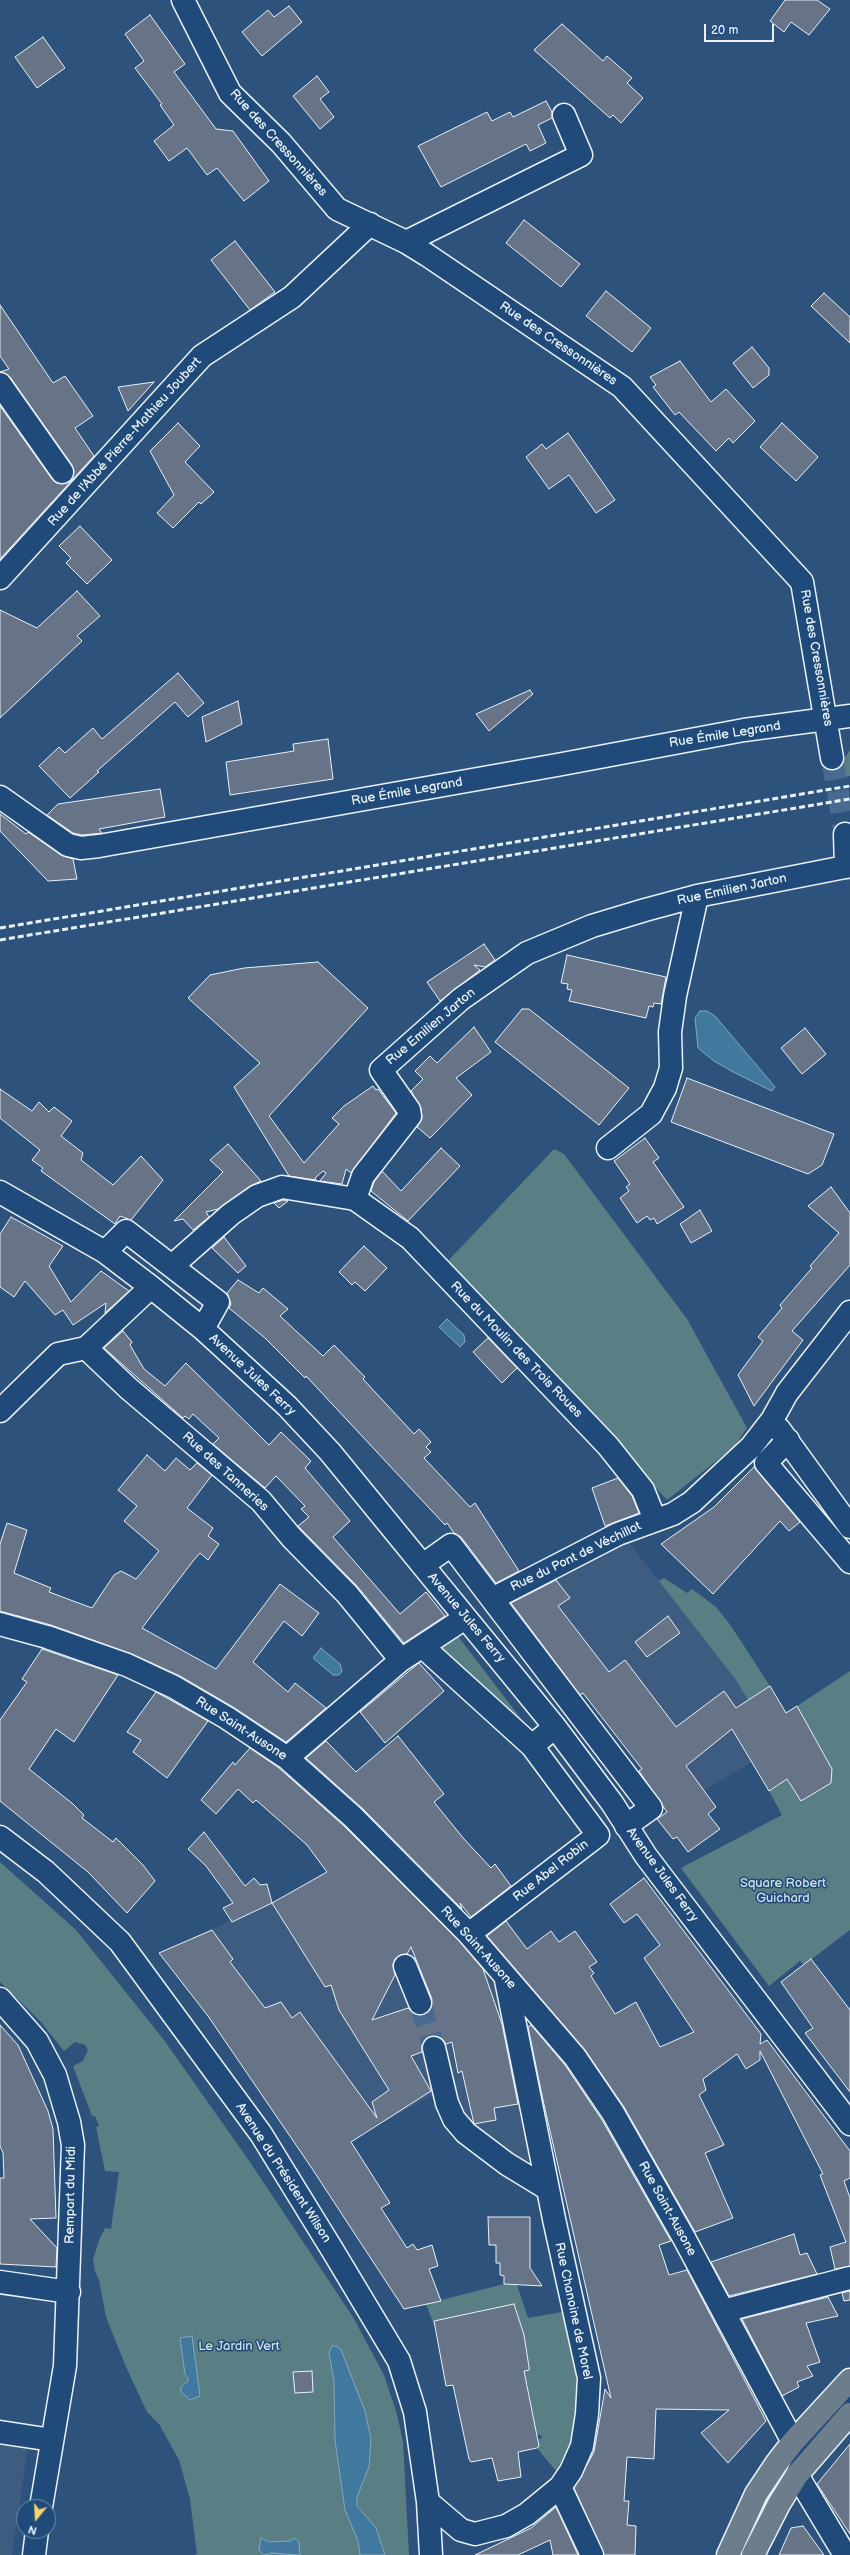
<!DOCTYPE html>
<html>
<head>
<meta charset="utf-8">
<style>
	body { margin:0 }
	#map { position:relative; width:850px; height:2555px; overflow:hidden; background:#2d527c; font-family:"Balsamiq Sans",sans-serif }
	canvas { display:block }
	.north { position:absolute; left:16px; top:2499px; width:40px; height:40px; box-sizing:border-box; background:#1f4a7a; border:1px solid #6f8dac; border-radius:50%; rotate:198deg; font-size:11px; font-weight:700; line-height:16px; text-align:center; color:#e8f1f8 }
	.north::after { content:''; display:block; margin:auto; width:14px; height:18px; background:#ffd166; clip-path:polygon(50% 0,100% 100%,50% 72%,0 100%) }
	.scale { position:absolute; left:704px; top:24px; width:70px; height:18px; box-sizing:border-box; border:2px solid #e8f1f8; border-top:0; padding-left:5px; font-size:12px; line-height:14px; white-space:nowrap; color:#e8f1f8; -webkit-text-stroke:3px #1f4a7a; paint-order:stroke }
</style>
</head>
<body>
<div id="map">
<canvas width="850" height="2555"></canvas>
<div class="north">N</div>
<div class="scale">20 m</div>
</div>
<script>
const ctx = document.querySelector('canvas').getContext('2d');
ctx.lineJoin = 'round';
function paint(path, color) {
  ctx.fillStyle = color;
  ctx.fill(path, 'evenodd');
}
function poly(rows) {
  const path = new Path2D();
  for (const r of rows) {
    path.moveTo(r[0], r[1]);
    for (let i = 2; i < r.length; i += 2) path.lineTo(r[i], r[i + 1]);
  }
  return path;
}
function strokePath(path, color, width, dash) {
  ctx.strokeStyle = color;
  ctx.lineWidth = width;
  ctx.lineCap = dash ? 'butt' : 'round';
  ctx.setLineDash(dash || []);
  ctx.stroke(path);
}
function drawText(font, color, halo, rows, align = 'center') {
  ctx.font = font + ' "Balsamiq Sans",sans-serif';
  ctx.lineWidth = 3;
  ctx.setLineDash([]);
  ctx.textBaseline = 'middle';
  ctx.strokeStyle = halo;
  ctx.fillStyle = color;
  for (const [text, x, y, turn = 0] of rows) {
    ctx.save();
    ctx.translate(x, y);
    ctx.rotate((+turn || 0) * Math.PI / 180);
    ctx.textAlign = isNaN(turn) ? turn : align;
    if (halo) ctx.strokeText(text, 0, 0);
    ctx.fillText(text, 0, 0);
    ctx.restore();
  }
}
paint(poly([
	[627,1540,659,1581,664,1578,687,1593,692,1589,716,1607,731,1626,786,1712,797,1706,832,1769,831,1783,801,1801,787,1780,769,1791,752,1762,668,1812,652,1792,637,1773,642,1769,583,1693,577,1697,563,1678,567,1676,527,1623,523,1625,506,1602],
	[372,1844,498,1982,535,2159,520,2162,436,2093,310,2163,163,1951,295,1892],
	[0,2442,28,2446,12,2555,0,2555]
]), '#3e5c7f');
paint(poly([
	[850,750,850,776,843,777,842,762],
	[554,1149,564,1154,687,1319,747,1428,734,1447,667,1500,446,1263],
	[664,1578,687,1593,692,1589,716,1607,731,1626,770,1686,748,1700,736,1680,659,1581],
	[457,1635,522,1720,520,1721,435,1648],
	[850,1671,850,1930,804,1965,800,1961,769,1986,681,1868,782,1815,769,1791,787,1779,801,1801,831,1783,832,1769,797,1706],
	[0,1862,76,1930,164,2040,250,2162,353,2317,384,2375,397,2414,403,2442,409,2555,194,2555,197,2554,190,2499,179,2460,159,2424,147,2412,126,2367,106,2317,99,2280,95,2271,93,2260,99,2240,105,2228,111,2229,119,2172,105,2171,96,2127,99,2126,95,2116,92,2116,73,2066,83,2061,88,2050,85,2045,75,2042,64,2051,41,2022,0,1982],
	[504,2284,517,2285,528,2318,567,2311,572,2327,578,2402,573,2448,552,2482,556,2471,537,2448,539,2442,536,2443,536,2440,542,2438,541,2435,535,2435,537,2433,534,2431,531,2418,534,2417,533,2415,530,2415,528,2403,531,2402,528,2400,525,2388,528,2387,527,2384,524,2384,522,2371,529,2367,529,2363,454,2323,435,2328,426,2304]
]), '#597f84');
const water = poly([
	[700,1011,707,1011,715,1016,775,1087,772,1091,733,1072,714,1061,698,1048,695,1018,700,1011],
	[447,1319,464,1335,465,1342,460,1347,439,1327,447,1319],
	[321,1648,340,1664,342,1671,339,1675,333,1675,313,1658,321,1648],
	[192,2336,200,2396,190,2400,181,2392,181,2387,188,2381,188,2378,185,2374,180,2338,192,2336],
	[332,2346,337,2346,341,2350,365,2411,371,2439,369,2467,357,2497,357,2506,376,2528,385,2555,360,2555,358,2541,345,2510,335,2440,334,2381,329,2353,332,2346],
	[261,2538,269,2542,290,2541,294,2538,299,2542,300,2555,272,2553,264,2555,259,2550,261,2538]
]);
paint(water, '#41789d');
strokePath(water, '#84a8c1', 1);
const building = poly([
	[785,0,817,0,830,9,809,35,791,22,784,32,770,21,785,0],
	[289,6,302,22,262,56,242,32,268,10,274,17,289,6],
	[150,15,185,64,174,72,216,129,233,131,269,181,244,201,217,168,207,175,187,148,169,161,154,141,174,125,160,105,162,104,135,68,144,61,125,34,150,15],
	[562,24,603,61,607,56,632,78,627,83,643,98,621,123,613,115,610,118,534,50,562,24],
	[43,37,65,68,37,88,15,57,43,37],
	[317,76,329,92,320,99,334,117,320,129,293,96,317,76],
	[546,101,552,112,552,118,538,125,546,143,530,151,526,144,441,187,418,146,487,112,492,121,510,112,513,117,546,101],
	[524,220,580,264,561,287,506,243,524,220],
	[235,241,275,292,250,310,211,260,235,241],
	[606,291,651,328,632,352,586,316,606,291],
	[824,293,850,317,850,343,811,306,824,293],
	[0,305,53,383,65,376,93,416,75,428,94,456,0,559,0,406,52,479,57,483,69,482,74,471,72,465,10,377,0,372,9,369,0,356,0,305],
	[752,347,769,368,769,375,753,388,733,363,752,347],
	[680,361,711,402,726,389,755,421,733,443,729,438,716,451,679,412,675,415,653,387,656,385,650,377,680,361],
	[154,382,128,411,118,387,154,382],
	[178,423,200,446,185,462,214,492,201,504,199,502,173,528,157,513,174,495,150,451,178,423],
	[782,423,818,457,796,481,760,447,782,423],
	[568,433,615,500,596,513,569,475,549,489,526,457,542,444,546,449,568,433],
	[80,526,112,560,87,584,66,563,71,558,59,546,80,526],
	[77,591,100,616,77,636,82,641,0,718,0,610,37,628,77,591],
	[178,673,204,703,188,717,175,702,97,771,99,772,70,798,39,766,59,747,65,753,93,728,102,739,178,673],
	[530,690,533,694,489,731,476,714,530,690],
	[238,701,242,724,206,742,202,717,238,701],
	[328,739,333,779,230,795,226,762,294,751,293,744,328,739],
	[160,789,165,817,99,829,102,833,82,835,73,833,47,815,58,804,160,789],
	[0,814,26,834,28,832,61,855,73,859,77,879,48,881,0,831,0,814],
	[484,944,495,960,485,967,474,965,480,970,440,1001,427,982,484,944],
	[567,955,666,977,661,1004,654,1003,653,1007,649,1006,646,1018,569,1001,572,990,567,989,568,984,561,983,567,955],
	[318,962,368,1008,269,1116,304,1163,339,1124,332,1118,344,1106,373,1086,376,1090,378,1089,396,1113,351,1173,346,1169,342,1184,320,1181,326,1173,323,1171,315,1178,316,1180,289,1176,234,1087,260,1063,188,998,210,975,244,968,318,962],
	[522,1009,529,1009,629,1088,599,1125,495,1042,522,1009],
	[474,1027,491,1052,456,1078,472,1095,430,1138,417,1127,422,1119,421,1108,411,1091,423,1079,415,1071,430,1056,437,1063,474,1027],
	[805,1028,826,1054,802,1074,781,1048,805,1028],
	[687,1078,834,1134,822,1165,808,1174,671,1122,687,1078],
	[0,1089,32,1111,39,1102,49,1112,54,1107,72,1121,61,1136,83,1153,81,1160,113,1185,141,1156,163,1180,131,1220,120,1216,115,1224,41,1171,43,1168,32,1160,40,1150,0,1118,0,1089],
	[645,1138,659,1158,653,1162,684,1207,657,1224,654,1218,650,1220,647,1216,637,1223,620,1198,629,1191,626,1187,630,1184,614,1161,645,1138],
	[228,1144,261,1181,250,1186,218,1209,206,1212,209,1217,193,1230,183,1219,174,1221,223,1172,210,1160,228,1144],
	[441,1148,460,1166,408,1221,371,1191,374,1182,382,1171,401,1191,441,1148],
	[831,1187,850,1213,850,1265,792,1331,803,1340,754,1406,738,1375,763,1341,758,1337,782,1308,780,1305,812,1268,810,1266,839,1233,808,1206,831,1187],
	[283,1200,288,1201,279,1208,274,1203,283,1200],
	[700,1210,712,1231,691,1243,680,1224,700,1210],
	[11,1217,63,1246,49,1266,71,1302,101,1271,129,1291,105,1313,106,1303,73,1325,63,1310,55,1315,25,1281,14,1297,0,1287,0,1234,11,1217],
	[224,1237,246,1266,238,1273,212,1248,224,1237],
	[364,1246,387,1268,365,1291,355,1282,352,1285,339,1272,364,1246],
	[238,1280,259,1293,263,1288,288,1309,280,1316,323,1356,334,1345,365,1377,363,1379,414,1434,419,1429,431,1442,426,1447,431,1452,424,1458,470,1507,475,1503,519,1571,496,1583,461,1537,454,1533,447,1523,445,1525,306,1376,305,1378,265,1338,229,1308,231,1304,227,1293,238,1280],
	[123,1331,132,1342,130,1345,144,1369,165,1386,186,1363,269,1445,281,1432,311,1461,305,1468,350,1521,333,1537,400,1614,426,1592,445,1616,404,1643,357,1586,298,1526,309,1517,301,1509,305,1506,276,1476,265,1488,213,1444,219,1438,193,1414,189,1419,185,1416,183,1418,104,1348,123,1331],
	[488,1338,517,1368,502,1383,473,1352,488,1338],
	[147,1455,165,1471,176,1458,190,1470,197,1463,212,1475,187,1508,213,1528,208,1536,219,1544,208,1560,200,1553,193,1561,142,1628,216,1669,280,1584,319,1613,302,1636,284,1621,253,1662,288,1692,295,1683,326,1708,286,1742,233,1707,180,1676,132,1654,51,1625,0,1611,0,1544,7,1523,27,1530,14,1573,51,1588,49,1592,92,1608,114,1575,121,1571,136,1579,159,1551,124,1521,137,1506,118,1490,147,1455],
	[754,1467,800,1522,789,1531,780,1521,713,1594,661,1544,714,1507,754,1467],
	[618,1478,632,1496,639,1513,605,1526,592,1488,618,1478],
	[556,1580,570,1598,558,1606,609,1672,625,1660,676,1727,724,1691,736,1708,770,1686,786,1713,797,1706,832,1769,831,1783,801,1801,787,1779,769,1791,732,1729,686,1766,716,1807,708,1814,720,1829,688,1852,677,1837,673,1839,657,1819,667,1812,639,1771,642,1769,583,1693,580,1695,511,1603,556,1580],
	[668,1616,680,1633,647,1657,635,1642,668,1616],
	[42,1649,118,1675,74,1742,56,1729,29,1769,73,1804,84,1815,82,1818,113,1842,116,1838,143,1865,155,1881,127,1913,88,1872,0,1801,0,1720,27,1682,22,1679,42,1649],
	[419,1663,444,1691,385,1743,360,1712,419,1663],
	[156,1692,208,1721,167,1778,133,1752,141,1740,127,1732,156,1692],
	[398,1736,444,1794,434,1802,464,1839,491,1868,495,1864,511,1886,471,1917,460,1903,462,1909,362,1808,306,1758,326,1741,356,1772,398,1736],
	[250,1748,279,1768,344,1826,460,1942,483,1969,502,2024,518,2104,494,2108,496,2120,474,2124,462,2071,458,2073,452,2042,446,2044,438,2036,431,2036,422,2044,422,2052,411,2056,431,2091,351,2142,390,2203,381,2208,407,2248,413,2244,417,2250,432,2245,438,2266,429,2269,441,2301,404,2309,311,2167,208,2016,159,1953,212,1930,233,1959,230,1962,265,2008,281,2002,292,2018,300,2012,377,2118,372,2102,389,2090,339,2010,331,1985,325,1987,272,1903,327,1872,307,1845,256,1800,253,1803,238,1789,216,1814,201,1800,233,1762,235,1765,250,1748],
	[411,1947,432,1999,430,2010,425,2014,418,2015,408,2008,372,2020,395,1975,393,1965,395,1959,400,1955,407,1954,411,1947],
	[204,1832,245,1886,254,1878,260,1885,267,1884,272,1903,232,1922,223,1908,233,1903,206,1866,188,1849,204,1832],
	[644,1878,761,2034,760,2044,767,2040,850,2151,850,2178,844,2181,850,2198,850,2266,835,2269,830,2247,846,2242,820,2175,823,2174,760,2051,760,2060,746,2069,737,2054,703,2079,706,2090,699,2095,724,2145,705,2153,733,2218,695,2232,624,2107,585,2050,487,1936,506,1921,527,1949,551,1931,559,1942,575,1931,597,1962,589,1967,594,1973,591,1976,615,2014,636,2002,660,2047,694,2032,644,1958,660,1945,637,1914,624,1923,610,1904,644,1878],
	[811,1959,850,2010,850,2092,805,2033,813,2028,781,1982,811,1959],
	[0,2025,18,2045,48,2111,53,2129,56,2218,30,2219,57,2248,56,2267,0,2264,0,2178,4,2178,3,2153,0,2146,0,2025],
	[531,2025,565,2065,602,2120,671,2241,659,2245,669,2275,687,2270,766,2421,728,2463,701,2433,729,2410,656,2409,654,2459,627,2457,624,2501,629,2501,627,2525,636,2526,635,2555,604,2555,574,2488,594,2452,605,2389,611,2398,543,2100,528,2027,531,2025],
	[488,2217,530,2217,530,2268,542,2286,504,2284,504,2276,500,2275,500,2263,496,2263,496,2245,489,2245,488,2217],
	[794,2234,800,2255,807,2253,817,2274,729,2296,711,2262,794,2234],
	[850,2291,850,2300,844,2301,842,2293,850,2291],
	[828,2297,838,2316,806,2323,820,2362,807,2366,813,2376,797,2382,799,2387,782,2396,742,2319,828,2297],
	[514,2304,524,2335,529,2367,529,2370,524,2371,539,2446,537,2448,518,2452,521,2477,498,2481,492,2458,471,2462,469,2459,453,2385,446,2386,434,2321,514,2304],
	[312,2371,313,2392,295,2393,293,2372,312,2371],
	[850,2444,850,2534,817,2484,850,2444],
	[556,2507,578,2555,553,2555,550,2540,518,2555,475,2555,531,2528,556,2507],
	[803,2526,824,2555,779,2555,791,2528,803,2526]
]);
paint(building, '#677386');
strokePath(building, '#e8f1f8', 1);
strokePath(poly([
	[832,758,845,834],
	[420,2003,434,2048]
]), '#496a8f', 22, [22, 11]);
const minor = poly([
	[183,0,230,93,281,143,337,209,406,242,427,255,622,387,802,582,832,758],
	[406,242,581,155,564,115],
	[0,384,62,472],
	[0,578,202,356,292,297,370,224],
	[0,797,68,845,81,848,99,846,557,765,744,730,850,716],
	[845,834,846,867],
	[608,1148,651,1114,665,1088,671,1068,670,1032,675,996,697,896],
	[0,1192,105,1252,151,1287,203,1329,287,1406,330,1452,555,1727,612,1803,646,1856,850,2124],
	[355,1199,363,1176,410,1116,409,1110,381,1070,461,999,527,953,592,926,645,910,697,896,850,866],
	[105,1252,126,1231,218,1302,203,1329],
	[172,1266,231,1214,257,1196,282,1187,355,1199,410,1238,608,1446,643,1490,655,1520],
	[86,1348,128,1388,261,1501,292,1538,347,1594,401,1660],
	[0,1411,58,1354,86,1348,151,1287],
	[779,1429,850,1527],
	[788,1440,766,1463,850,1562],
	[423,1565,451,1545,492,1599,618,1534,673,1514,692,1502,751,1447,772,1420,787,1393,850,1312],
	[492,1599,651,1808,626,1826],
	[0,1624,47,1637,127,1665,174,1687,227,1718,287,1758,353,1817,469,1934,575,2057,613,2113,684,2238,793,2442],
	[423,1647,532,1746],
	[287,1758,401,1660,465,1618],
	[0,1837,46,1872,120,1942,261,2134,333,2251,399,2361,415,2412,428,2502,431,2555],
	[469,1934,598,1835,532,1746,555,1727],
	[405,1966,420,2003],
	[0,1999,37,2041,55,2075,69,2122,73,2145,65,2366,41,2507],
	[434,2048,447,2103,454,2119,466,2133,507,2164,548,2189],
	[0,2282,69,2292],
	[723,2311,850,2278],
	[0,2432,52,2440],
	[560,2487,592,2555],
	[428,2502,461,2530,475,2534,506,2526,527,2514,560,2487,571,2471,582,2446,587,2414,589,2378,554,2219,506,1980],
	[34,2555,37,2531],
	[845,2555,797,2475,816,2434,850,2397]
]);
const major = poly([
	[728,2555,756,2494,776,2464,793,2442,850,2380],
	[753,2555,779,2504,797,2475,850,2414]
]);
strokePath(minor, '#e8f1f8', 25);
strokePath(major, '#e8f1f8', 25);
strokePath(minor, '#1f4a7a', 22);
strokePath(major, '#6c7d8b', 22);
strokePath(poly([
	[0,928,850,786],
	[0,940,850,799]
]), '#e8f1f8', 3, [6, 3]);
drawText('13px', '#e8f1f8', '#1f4a7a', [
	["Rue des Cressonnières",278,143,48],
	["Rue des Cressonnières",558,344,34],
	["Rue de l'Abbé Pierre-Mathieu Joubert",125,442,-48],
	["Rue des Cressonnières",816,658,80],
	["Rue Émile Legrand",725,735,-9],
	["Rue Émile Legrand",407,792,-10],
	["Rue Emilien Jarton",732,890,-12],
	["Rue Emilien Jarton",431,1027,-40],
	["Rue du Moulin des Trois Roues",516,1350,46],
	["Avenue Jules Ferry",252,1375,43],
	["Rue des Tanneries",225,1472,42],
	["Rue du Pont de Véchillot",576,1557,-26],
	["Avenue Jules Ferry",466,1618,50],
	["Rue Saint-Ausone",241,1729,33],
	["Rue Abel Robin",551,1871,-38],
	["Avenue Jules Ferry",662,1875,54],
	["Rue Saint-Ausone",478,1948,48],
	["Avenue du Président Wilson",283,2173,57],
	["Rempart du Midi",71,2195,-89],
	["Rue Saint-Ausone",667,2209,61],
	["Rue Chanoine de Morel",573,2311,78]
]);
drawText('13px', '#d3e0e7', '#1f4a7a', [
	["Square Robert",783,1884],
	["Guichard",783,1899],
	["Le Jardin Vert",239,2347]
]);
</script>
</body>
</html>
